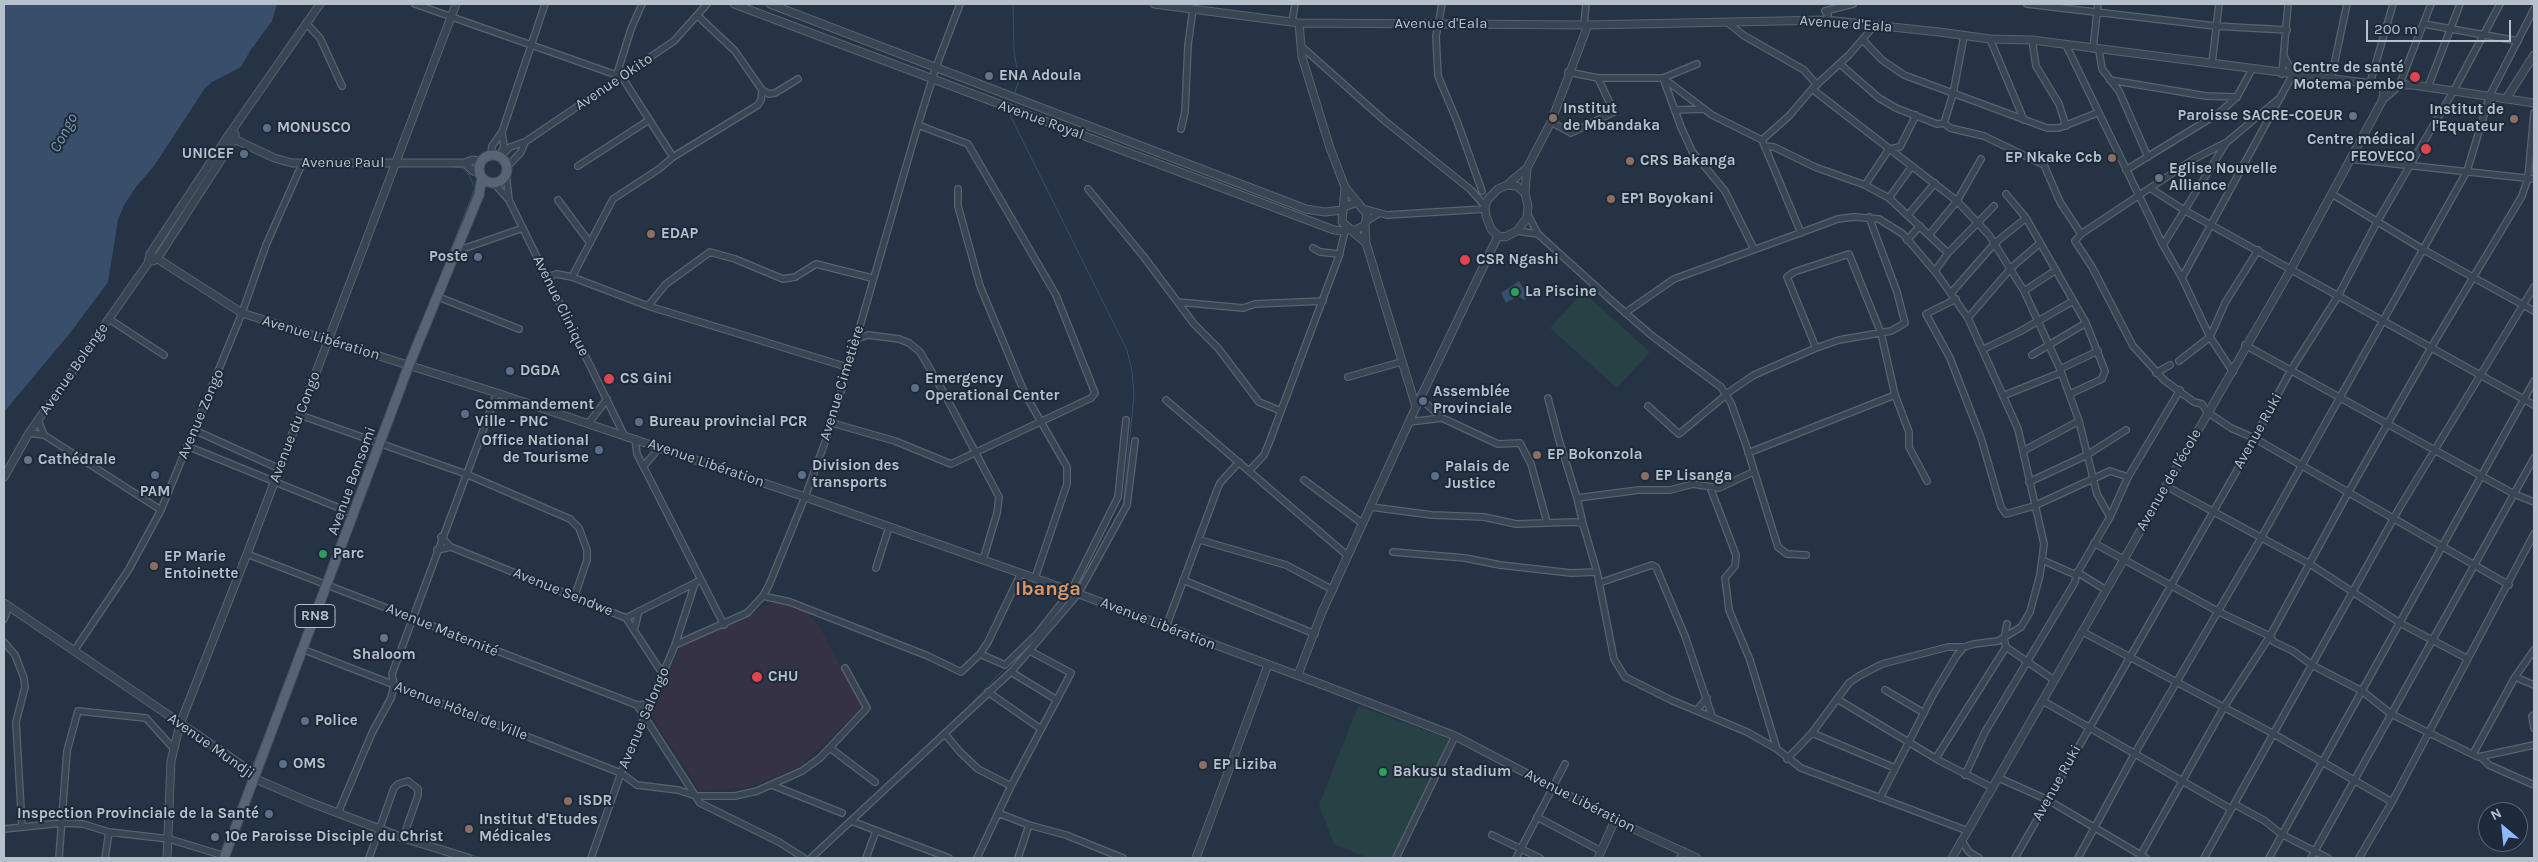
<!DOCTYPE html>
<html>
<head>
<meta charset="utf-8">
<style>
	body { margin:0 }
	#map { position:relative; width:2538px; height:862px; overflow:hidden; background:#253344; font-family:Karla,sans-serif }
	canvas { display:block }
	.frame { position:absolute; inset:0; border:5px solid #b7c0cd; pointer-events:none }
	.north { position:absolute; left:2478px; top:802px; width:50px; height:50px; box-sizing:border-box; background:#1e2a39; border:1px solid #5b6674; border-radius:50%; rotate:332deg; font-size:14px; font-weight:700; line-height:20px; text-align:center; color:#b7c0cd }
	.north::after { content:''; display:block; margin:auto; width:18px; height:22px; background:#8cbafe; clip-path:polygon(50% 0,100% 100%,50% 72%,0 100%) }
	.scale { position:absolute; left:2366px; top:20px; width:145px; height:22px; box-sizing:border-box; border:2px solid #b7c0cd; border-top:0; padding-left:6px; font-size:15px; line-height:18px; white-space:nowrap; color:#b7c0cd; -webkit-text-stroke:4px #1e2a39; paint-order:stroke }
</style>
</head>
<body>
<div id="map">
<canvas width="2538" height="862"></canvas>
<div class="frame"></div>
<div class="north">N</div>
<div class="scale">200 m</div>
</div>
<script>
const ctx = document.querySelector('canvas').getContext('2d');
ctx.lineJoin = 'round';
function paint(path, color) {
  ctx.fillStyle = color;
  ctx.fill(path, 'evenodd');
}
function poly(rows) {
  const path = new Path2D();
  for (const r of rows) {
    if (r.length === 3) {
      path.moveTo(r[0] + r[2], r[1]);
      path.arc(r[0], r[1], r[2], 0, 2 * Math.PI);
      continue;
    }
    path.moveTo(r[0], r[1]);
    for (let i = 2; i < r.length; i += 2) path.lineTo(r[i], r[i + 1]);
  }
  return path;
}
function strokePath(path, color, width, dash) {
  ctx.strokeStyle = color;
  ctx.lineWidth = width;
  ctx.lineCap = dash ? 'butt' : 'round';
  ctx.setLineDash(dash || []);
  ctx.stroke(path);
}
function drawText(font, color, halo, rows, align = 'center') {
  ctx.font = font + ' Karla,sans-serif';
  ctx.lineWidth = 4;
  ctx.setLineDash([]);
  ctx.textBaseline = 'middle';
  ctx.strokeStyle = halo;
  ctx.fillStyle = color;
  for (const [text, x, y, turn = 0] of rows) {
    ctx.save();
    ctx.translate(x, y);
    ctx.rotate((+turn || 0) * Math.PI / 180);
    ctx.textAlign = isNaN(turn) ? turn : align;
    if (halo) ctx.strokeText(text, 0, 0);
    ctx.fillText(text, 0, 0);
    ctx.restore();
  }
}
paint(poly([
	[777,600,803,610,819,626,863,707,800,766,747,788,699,790,651,714,680,646]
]), '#343244');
paint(poly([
	[1583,292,1650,352,1617,388,1550,328],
	[1358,706,1449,739,1394,858,1368,858,1334,844,1319,805]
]), '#274245');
paint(poly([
	[4,4,277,4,272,21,250,51,241,67,212,82,205,88,154,166,136,187,124,205,118,220,108,282,70,333,4,412],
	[1519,281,1529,297,1524,300,1518,296,1506,303,1501,293]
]), '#384f6c');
strokePath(poly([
	[1013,4,1014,52,1019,80,1014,95],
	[1008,111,1127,350,1132,371,1134,395,1123,505,1076,590],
	[313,166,390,167],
	[397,167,413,166],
	[482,200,485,194],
	[423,320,475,188,469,175,462,168,444,166],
	[415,364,419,352],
	[403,392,412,370],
	[1055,615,1072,596],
	[253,765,267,731],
	[259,782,258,785,302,803],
	[300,794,338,809],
	[342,811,378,824],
	[382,825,402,833],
	[408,835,481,858],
	[807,858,967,708,1006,667]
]), '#384f6c', 1);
const minor = poly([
	[415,4,622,77,673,157],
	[1442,4,1436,36,1438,76,1457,121,1482,191],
	[2027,4,2215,26,2287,30],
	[1826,20,1828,15,1825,11,1853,4],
	[1292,22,1295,4],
	[1727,22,1743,35,1804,70,1817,85],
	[306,23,320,38,342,86],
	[2424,24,2518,41],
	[1584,25,1586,4],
	[1990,39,2024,120],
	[1863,40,1882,60,1904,75,2047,128,2059,128,2097,113],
	[2032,40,2036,66,2059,104,2066,126],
	[2066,45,2163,245,2182,278,2210,337,2233,372],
	[1302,47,1385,121,1471,190,1485,206],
	[2093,49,2098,4],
	[2099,50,2102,69,2119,91,2148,157],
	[2212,63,2219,4],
	[1697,64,1663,78,1681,127,1692,151,1725,191,1754,249],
	[1840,64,1879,98,1896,108,1937,124,1944,123,1953,94,1964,36],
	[1568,72,1598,78,1663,78,1712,115,1762,140,1801,233],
	[617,74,631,29,642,4],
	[2282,74,2288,4],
	[2331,79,2347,4],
	[2110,80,2206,96,2237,97],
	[2370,83,2393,4],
	[2428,87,2460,4],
	[1812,89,1957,201,1989,235,2024,291,2060,369,2079,421,2097,494,2110,517],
	[762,90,769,94,775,93,798,79],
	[2281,97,2227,142,2194,159,2150,188,2081,234,2075,241,2092,267,2133,346,2164,380,2194,402,2202,404,2207,412,2231,428,2254,438,2509,585],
	[2382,101,2399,86,2431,4],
	[1676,110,1703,109],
	[1551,122,1571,133,1614,112,1598,78],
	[1944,123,1950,128,1984,136,2044,165,2060,202,2081,234],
	[1181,129,1185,112,1188,45,1193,9],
	[1762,140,1789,116,1812,89,1849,55,1874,26],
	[1765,146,1774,147,1815,167,1865,185,1889,198,1948,253],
	[500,154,504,147,502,132],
	[491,155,492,146,502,132,545,4],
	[500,157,510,147,525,142,674,41,707,4],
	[2350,159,2534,179],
	[578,166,649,120],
	[507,167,521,152,525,142],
	[2126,170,2219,113,2237,97,2252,69],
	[506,174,509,200],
	[493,182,509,200,624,435],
	[1865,185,1889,149,1900,147,1916,115],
	[2150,188,2184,210,2534,405],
	[958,189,958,206,980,286,1025,394,1067,467,1067,484,1035,578],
	[1088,189,1144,257,1194,324,1218,348,1259,402,1281,411],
	[2006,194,2026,218,2086,323,2105,371,2102,379,2070,394],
	[2332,194,2424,250,2534,311],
	[1889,198,1912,166],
	[558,200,590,243],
	[1365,209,1387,215,1485,209],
	[1528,215,1538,234,1613,302,1651,335,1721,387,1731,403,1746,445,1778,547,1787,554,1806,555],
	[1908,215,1935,183],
	[1367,221,1378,214],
	[1517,231,1538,234],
	[1929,235,1957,201,1981,159],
	[1907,240,1920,226],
	[2163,245,2226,143],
	[1313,248,1320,252,1340,254],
	[454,252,523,228],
	[1935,271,1948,253,1994,206],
	[546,277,557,274,572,277,648,306,847,367],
	[572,277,613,199,659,169,673,157,758,105,761,100,762,90,735,51,698,16],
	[2182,278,2293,74,2284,56],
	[2024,291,2056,270],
	[1952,292,1995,243,2026,218],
	[436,296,519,329],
	[1956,299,1926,314,1950,358,1981,438,2001,507,2006,514,2034,506,2110,471,2128,477,2110,517,2076,575,2042,560],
	[1178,302,1243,308,1255,304,1323,301],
	[648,306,666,284,710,252,735,259,783,279,795,277,816,264,872,278],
	[1625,313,1674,279,1838,219,1854,217,1879,219,1903,234,1937,274,1968,318,2018,429,2044,544,2040,575,2030,612,2021,627,1998,641,1974,644,1964,647,1957,655,1933,695,1880,798],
	[1968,318,2011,268,2040,243],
	[109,319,164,355],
	[856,339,868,335,899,339,909,343,920,352,944,393,999,497,997,513,983,560],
	[2245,345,2514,494,2534,502],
	[1984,349,2019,332,2073,301],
	[2032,355,2086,323],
	[2179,361,2210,337,2225,303,2258,250],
	[2156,373,2170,365],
	[1348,377,1401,362],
	[1726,394,1754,375,1816,348,1839,340,1891,331,1905,323,1897,292,1869,217],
	[1895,395,1909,432,1909,447,1927,481],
	[2005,395,2060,373,2060,369,2098,351],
	[1420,398,1442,418,1498,444,1520,443,1531,464,1547,522],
	[1548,398,1559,440,1577,498],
	[1166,400,1348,556],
	[1648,406,1679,434,1726,395],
	[300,415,466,474,570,519,579,528,587,550,587,560,575,595],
	[38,420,44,435,161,510],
	[1409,422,1442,418],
	[832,423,895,441,951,464,1091,398,1095,393,1056,295,968,144,918,125],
	[588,424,607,399],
	[194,430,280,469],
	[29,433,44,435],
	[635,439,637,454,724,625],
	[187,446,354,514],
	[2023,451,2079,421],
	[1748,453,1895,395,1881,333,1849,254,1794,272,1787,277,1816,348],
	[644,466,659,448],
	[1249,471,1264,455,1269,443,1339,256,1345,231],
	[2128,477,2180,390],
	[1304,480,1363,524],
	[2029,482,2087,455,2126,430],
	[2166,486,2310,564,2400,623,2468,659],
	[1710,487,1736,555,1735,566,1725,578,1729,610,1750,660,1777,749],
	[1371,507,1432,515,1484,517,1516,524,1576,522,1583,524,1597,572,1614,659,1625,677,1671,700,1747,732,1777,749,1801,768,1968,831],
	[1583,524,1577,498,1639,490,1670,490,1693,484,1719,488,1753,472],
	[441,537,451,547,626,618,662,673],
	[1200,540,1286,565,1333,590],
	[2094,543,2219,612,2270,636,2274,642,2293,651,2312,665,2362,691,2391,714,2478,757,2534,745],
	[437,550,451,547],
	[1393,552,1465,558,1500,565,1571,573,1597,572],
	[247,554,637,705,650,704],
	[876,568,889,527],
	[2077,572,2106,590],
	[1183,580,1315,634],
	[1599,583,1652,565,1656,567,1685,636,1712,716],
	[763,596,790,602,928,656,961,672,980,654,988,642,1021,573],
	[626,618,695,583],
	[4,619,9,606],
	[2007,624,2004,639,2006,647,2054,680],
	[1166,627,1217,490,1220,483,1239,462],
	[634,630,639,611],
	[2083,632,2272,733,2392,802],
	[4,642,15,655,24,678,25,687,16,722,22,827],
	[675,645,747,613,763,596,769,585,805,497,832,423,918,125,936,67,960,4],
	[302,649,621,773,637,785,678,790,696,796,735,796,757,791,802,771,820,758,867,708,845,668],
	[74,651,129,569,161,510,242,313,266,245,302,164],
	[980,654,1005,665,1037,634,1071,591,1118,497,1126,420],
	[1011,672,1057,700],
	[2515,677,2534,685],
	[1885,690,1924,713],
	[988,692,1041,729],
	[1837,699,1940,761,1993,788],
	[2043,701,2231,809],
	[637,705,700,803,779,842,804,858],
	[1697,710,1707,698],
	[2534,715,2532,716,2534,728],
	[1812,733,1895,768],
	[945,734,960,752,978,769,1011,786],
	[830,748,875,782],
	[2473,754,2515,677,2534,650],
	[2481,757,2489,765,2534,785],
	[1936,758,2006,647],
	[1787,759,1812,733,1849,683,1859,676,1882,664,1948,647,1964,647],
	[1965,775,1985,732,2075,582,2076,575],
	[1999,778,2048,800,2146,858],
	[772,785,842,813],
	[2234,804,2265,821,2281,834,2328,858],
	[338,813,372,733,391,698,394,685,392,674,497,393],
	[998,813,1029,825,1066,835,1123,858],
	[1537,817,1601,851],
	[851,821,949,858],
	[4,829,62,823,83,824,109,832,169,839,225,856],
	[1492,835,1540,858],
	[1962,841,1969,852,1979,858],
	[59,858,67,751,78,711,146,718,174,749],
	[105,858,109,832],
	[369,858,394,788,398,784,408,781,418,789,418,795,403,838],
	[591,858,621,773,675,645,695,583,700,580],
	[811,858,1012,671,1078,594,1127,505,1135,441],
	[866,858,876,831],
	[977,858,1011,786,1071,673,1030,651],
	[1018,858,1029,825],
	[1396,858,1455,736],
	[1516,858,1565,764],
	[1680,858,1683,851],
	[2015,858,2236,472,2291,370,2338,296,2377,222,2454,90,2500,4],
	[2078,858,2135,753,2261,538,2467,171,2490,95,2534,9],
	[2139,858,2224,707,2270,636,2348,493,2432,346,2522,196,2528,178,2534,113],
	[2204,858,2400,507,2534,287],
	[2269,858,2534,381],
	[2311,858,2534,458],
	[2359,858,2392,802,2534,534]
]);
const tertiary = poly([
	[734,4,1334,230,1345,231,1348,229],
	[770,4,1306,209,1325,212,1342,210],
	[1154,4,1299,23,1588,25,1826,20,1939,32,1990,39,2032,40,2381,85,2413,85,2534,103],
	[1299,23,1302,57,1330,148,1345,187,1357,202],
	[2506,99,2534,55],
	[228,136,274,158,292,163,465,163,472,160,482,161],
	[465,163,473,171,480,172],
	[1507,185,1527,168],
	[1345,187,1342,222,1366,243],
	[1525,193,1517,186,1507,185,1498,189,1488,199,1485,206,1486,216,1491,229,1498,236,1505,237,1517,231,1527,218,1528,206,1525,193,1527,168,1551,122,1588,25],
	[1344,207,1357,202,1367,214,1365,225,1356,230,1350,230],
	[1365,225,1366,243,1416,407],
	[150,254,242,313,497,393,805,497,1071,591,1318,683,1455,736,1625,825,1697,858],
	[153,261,157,259,235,138,235,134],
	[4,477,29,433,148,263,150,254,228,136,320,4],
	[4,603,249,770,254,778,309,802,403,838,468,858],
	[1298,675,1322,612,1416,407,1498,236],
	[167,858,171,761,180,724,247,554,456,4],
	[1196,858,1268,665],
	[1598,858,1615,820],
	[1952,858,2291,269,2382,101,2384,93,2381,85]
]);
const primary = poly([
	[493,169,14],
	[224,858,409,365,479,195,482,177]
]);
strokePath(minor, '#586371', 8);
strokePath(tertiary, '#586371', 9);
strokePath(primary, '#444e5d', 11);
strokePath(minor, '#3a4553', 5.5);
strokePath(tertiary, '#3a4553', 7);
strokePath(primary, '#586473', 9);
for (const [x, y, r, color] of [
	[989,76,5,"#6b7280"],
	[2415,77,6,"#e0444e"],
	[2353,116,5,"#6b7280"],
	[1553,118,5,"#8d6e63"],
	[2514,119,5,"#8d6e63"],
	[267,128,5,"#5c6f8a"],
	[2426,149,6,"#e0444e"],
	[244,154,5,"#5c6f8a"],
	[2112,158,5,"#8d6e63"],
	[1630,161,5,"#8d6e63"],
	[2159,178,5,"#6b7280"],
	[1611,199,5,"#8d6e63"],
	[651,234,5,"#8d6e63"],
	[478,257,5,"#5c6f8a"],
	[1465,260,6,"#e0444e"],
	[1515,292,5,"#2e9e5b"],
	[510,371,5,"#5c6f8a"],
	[609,379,6,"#e0444e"],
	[915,388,5,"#5c6f8a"],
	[1423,401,5,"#5c6f8a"],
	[465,414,5,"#5c6f8a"],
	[639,422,5,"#5c6f8a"],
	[599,450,5,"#5c6f8a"],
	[1537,455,5,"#8d6e63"],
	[28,460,5,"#6b7280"],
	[155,475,5,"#5c6f8a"],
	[802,475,5,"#5c6f8a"],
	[1435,476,5,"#5c6f8a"],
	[1645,476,5,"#8d6e63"],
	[323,554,5,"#2e9e5b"],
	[154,566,5,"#8d6e63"],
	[384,638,5,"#6b7280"],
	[757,677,6,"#e0444e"],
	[305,721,5,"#5c6f8a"],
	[283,764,5,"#5c6f8a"],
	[1203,765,5,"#8d6e63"],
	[1383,772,5,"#2e9e5b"],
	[568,801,5,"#8d6e63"],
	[269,814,5,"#5c6f8a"],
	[469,829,5,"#8d6e63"],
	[215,837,5,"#6b7280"]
]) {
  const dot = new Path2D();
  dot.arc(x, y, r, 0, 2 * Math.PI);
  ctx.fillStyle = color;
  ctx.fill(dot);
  strokePath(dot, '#1e2a39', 2);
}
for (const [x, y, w] of [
	[315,616,40]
]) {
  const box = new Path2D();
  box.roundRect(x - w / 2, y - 11.5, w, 23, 4);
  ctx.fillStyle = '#1e2a39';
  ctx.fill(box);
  strokePath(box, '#b7c0cd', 1);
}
drawText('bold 14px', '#b7c0cd', null, [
	["RN8",315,616]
]);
drawText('15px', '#b7c0cd', '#1e2a39', [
	["Avenue d'Eala",1441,24],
	["Avenue d'Eala",1846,24,4],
	["Avenue Okito",614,82,-34],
	["Avenue Royal",1041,120,20],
	["Avenue Paul",343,163],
	["Avenue Clinique",561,306,64],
	["Avenue Libération",321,338,17],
	["Avenue Bolenge",74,369,-55],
	["Avenue Cimetière",842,383,-73],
	["Avenue Zongo",201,414,-67],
	["Avenue du Congo",295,427,-69],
	["Avenue Ruki",2258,431,-61],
	["Avenue Libération",706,463,19],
	["Avenue de l'école",2169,480,-60],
	["Avenue Bonsomi",352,481,-70],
	["Avenue Sendwe",563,592,22],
	["Avenue Libération",1158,624,21],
	["Avenue Maternité",442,630,22],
	["Avenue Hôtel de Ville",461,711,21],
	["Avenue Salongo",644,718,-67],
	["Avenue Mundji",211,746,35],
	["Avenue Ruki",2057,783,-61],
	["Avenue Libération",1580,801,27]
]);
drawText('bold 15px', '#b7c0cd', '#1e2a39', [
	["Centre de santé",2404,68,"right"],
	["Motema pembe",2404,85,"right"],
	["ENA Adoula",999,76],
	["Institut",1563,109],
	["de Mbandaka",1563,126],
	["Institut de",2504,110,"right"],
	["l'Equateur",2504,127,"right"],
	["Paroisse SACRE-COEUR",2343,116,"right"],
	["MONUSCO",277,128],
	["Centre médical",2415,140,"right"],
	["FEOVECO",2415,157,"right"],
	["UNICEF",234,154,"right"],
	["EP Nkake Ccb",2102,158,"right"],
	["CRS Bakanga",1640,161],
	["Eglise Nouvelle",2169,169],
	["Alliance",2169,186],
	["EP1 Boyokani",1621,199],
	["EDAP",661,234],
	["Poste",468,257,"right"],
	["CSR Ngashi",1476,260],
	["La Piscine",1525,292],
	["DGDA",520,371],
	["CS Gini",620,379],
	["Emergency",925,379],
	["Operational Center",925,396],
	["Assemblée",1433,392],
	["Provinciale",1433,409],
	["Commandement",475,405],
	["Ville - PNC",475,422],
	["Bureau provincial PCR",649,422],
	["Office National",589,441,"right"],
	["de Tourisme",589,458,"right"],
	["EP Bokonzola",1547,455],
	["Cathédrale",38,460],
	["Division des",812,466],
	["transports",812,483],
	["Palais de",1445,467],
	["Justice",1445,484],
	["EP Lisanga",1655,476],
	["PAM",155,492,"center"],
	["Parc",333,554],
	["EP Marie",164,557],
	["Entoinette",164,574],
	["Shaloom",384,655,"center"],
	["CHU",768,677],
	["Police",315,721],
	["OMS",293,764],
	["EP Liziba",1213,765],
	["Bakusu stadium",1393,772],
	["ISDR",578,801],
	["Inspection Provinciale de la Santé",259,814,"right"],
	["Institut d'Etudes",479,820],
	["Médicales",479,837],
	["10e Paroisse Disciple du Christ",225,837]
], 'left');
drawText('italic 16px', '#7d97b6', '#1e2a39', [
	["Congo",64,133,-62]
]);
drawText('bold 20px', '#dc9563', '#1e2a39', [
	["Ibanga",1048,589]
]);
</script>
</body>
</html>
